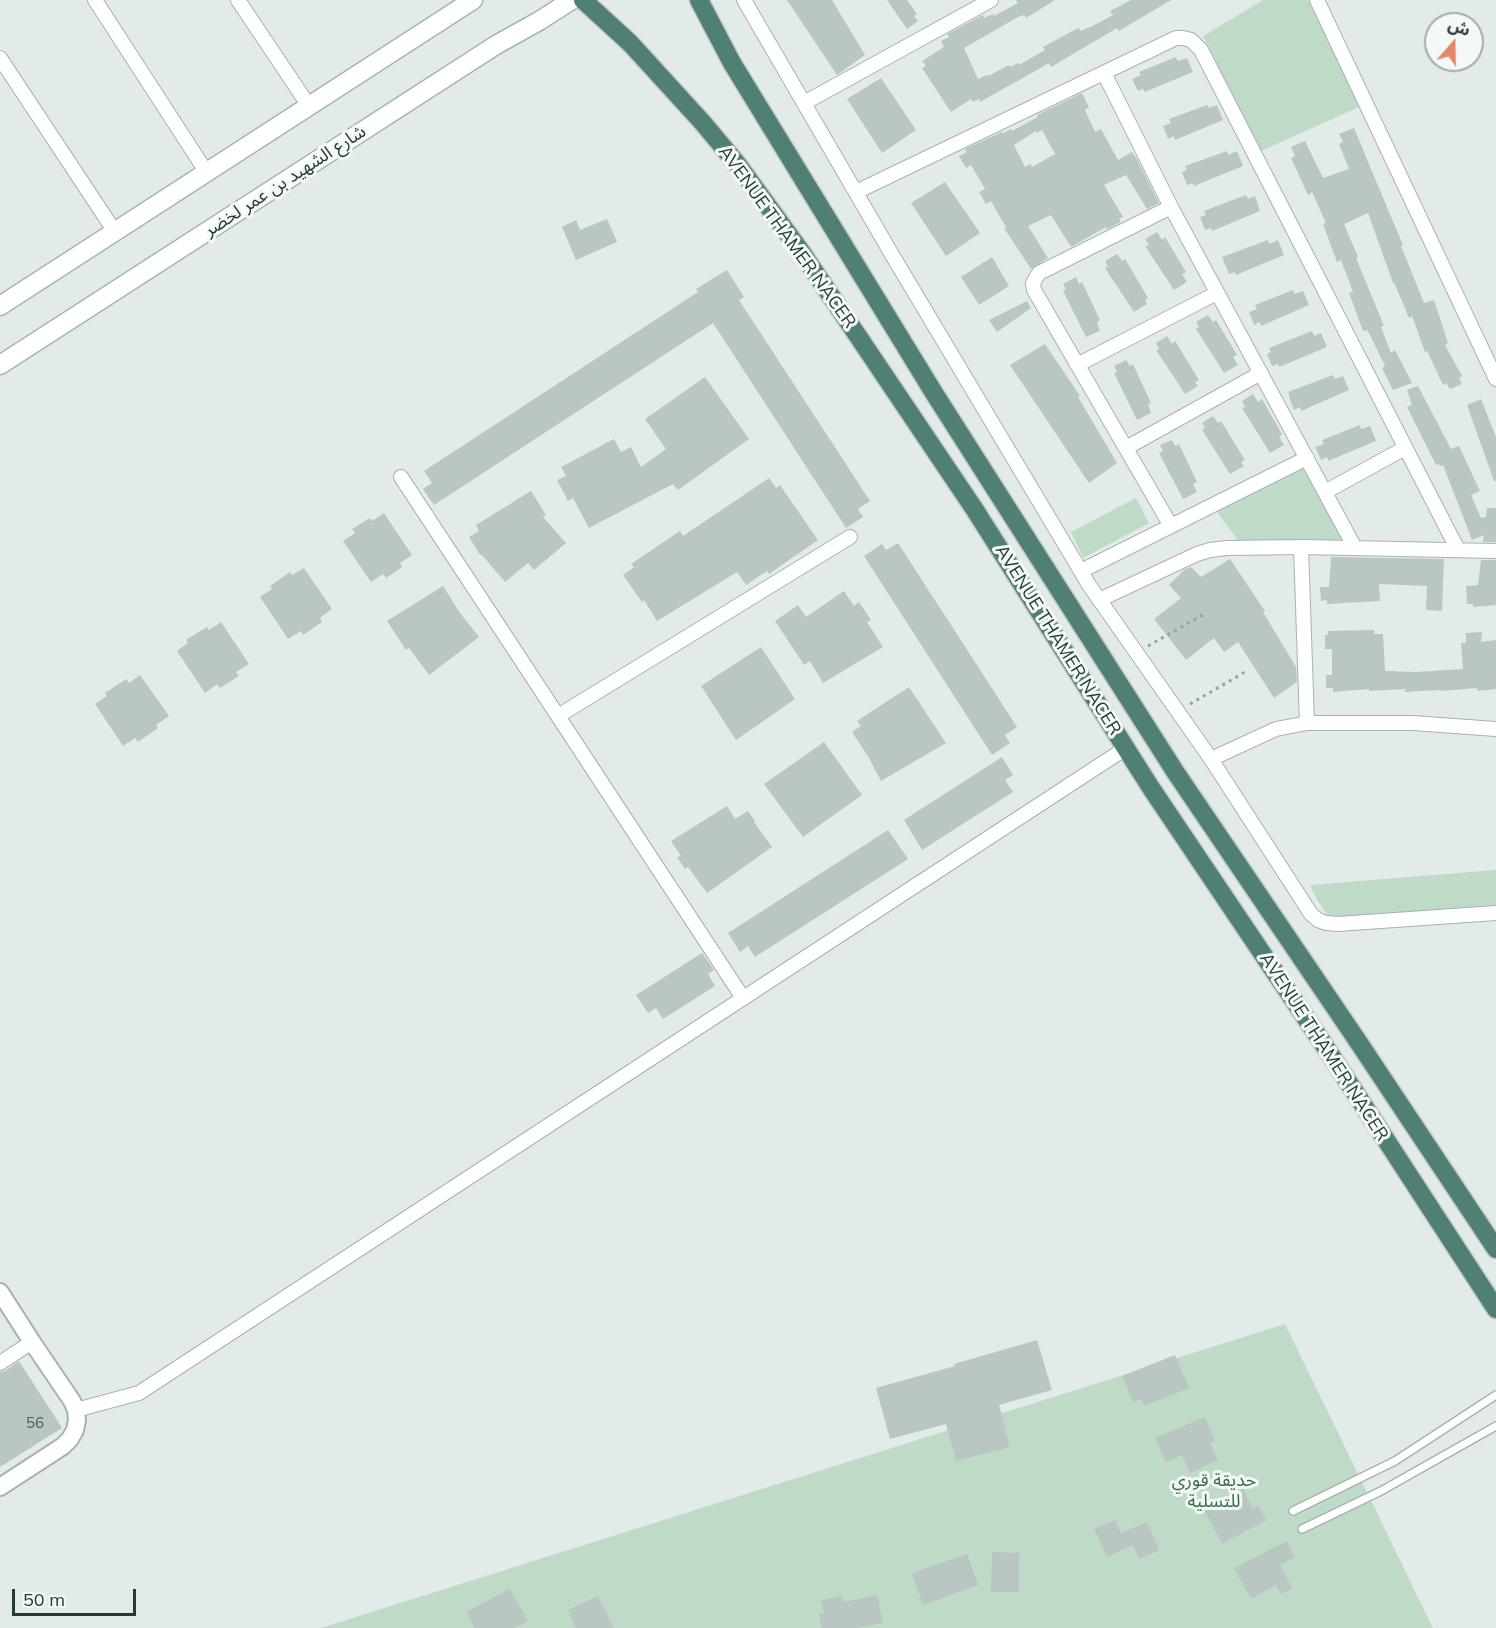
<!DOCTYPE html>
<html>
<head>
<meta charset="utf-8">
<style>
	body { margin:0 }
	#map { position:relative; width:1496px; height:1628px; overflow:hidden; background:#e3ebe8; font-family:Mulish,"Noto Sans Arabic",sans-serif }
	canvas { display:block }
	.north { position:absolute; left:1424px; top:12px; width:60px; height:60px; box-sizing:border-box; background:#f4f8f6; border:2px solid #a1aca9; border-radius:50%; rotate:20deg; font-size:16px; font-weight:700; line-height:24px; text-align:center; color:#253b35 }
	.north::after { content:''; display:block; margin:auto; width:21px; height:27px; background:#e3886a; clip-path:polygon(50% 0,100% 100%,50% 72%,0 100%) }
	.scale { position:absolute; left:12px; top:1589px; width:124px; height:27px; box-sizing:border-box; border:3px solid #253b35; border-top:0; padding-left:8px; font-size:18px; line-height:21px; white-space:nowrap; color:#253b35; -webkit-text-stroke:4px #f4f8f6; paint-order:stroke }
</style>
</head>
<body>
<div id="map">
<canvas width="1496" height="1628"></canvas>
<div class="north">ش</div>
<div class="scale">50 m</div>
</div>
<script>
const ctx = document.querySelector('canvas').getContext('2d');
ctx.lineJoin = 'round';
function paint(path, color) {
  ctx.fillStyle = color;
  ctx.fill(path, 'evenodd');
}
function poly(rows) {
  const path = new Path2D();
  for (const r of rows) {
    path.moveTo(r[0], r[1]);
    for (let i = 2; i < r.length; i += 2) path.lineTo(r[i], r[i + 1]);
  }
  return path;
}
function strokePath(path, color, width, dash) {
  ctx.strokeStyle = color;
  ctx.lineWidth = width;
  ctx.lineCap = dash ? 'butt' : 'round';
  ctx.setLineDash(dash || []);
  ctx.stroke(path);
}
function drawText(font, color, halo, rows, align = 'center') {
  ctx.font = font + ' Mulish,"Noto Sans Arabic",sans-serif';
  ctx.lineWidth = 6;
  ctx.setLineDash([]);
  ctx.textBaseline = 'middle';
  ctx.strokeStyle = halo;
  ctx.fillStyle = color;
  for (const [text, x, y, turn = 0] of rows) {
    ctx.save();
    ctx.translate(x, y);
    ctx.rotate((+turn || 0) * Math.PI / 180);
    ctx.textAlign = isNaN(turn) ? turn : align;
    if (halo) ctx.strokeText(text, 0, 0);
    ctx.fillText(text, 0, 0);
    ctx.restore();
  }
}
paint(poly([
	[1263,0,1308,0,1361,106,1261,151,1203,36],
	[1304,463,1345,539,1242,546,1212,505],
	[1136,498,1149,523,1083,558,1071,532],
	[1496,870,1496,906,1329,918,1318,901,1310,885],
	[1285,1324,1433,1628,321,1628]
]), '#bfdac6');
paint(poly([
	[787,0,832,0,865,55,837,75],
	[887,0,907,0,917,14,914,16,918,21,907,29],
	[1016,0,1055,0,1026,18,1024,15,1018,17,964,48,978,79,987,75,988,76,1009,65,1010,67,1018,63,1019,65,1045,50,1043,47,1078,28,1081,31,1089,27,1089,28,1113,15,1110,11,1131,0,1171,0,1119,31,1117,28,1051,67,1049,63,1044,66,980,102,979,99,973,102,971,99,951,112,922,68,926,66,922,61,944,47,941,41,949,37,947,34,983,15,984,18,993,14,994,16,1018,3],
	[1176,57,1178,61,1187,58,1193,72,1145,92,1143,89,1138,91,1132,79,1141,75,1139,72],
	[881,78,916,130,882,153,847,99],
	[1082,93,1089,107,1085,110,1095,132,1101,129,1118,160,1132,152,1137,159,1159,203,1147,209,1126,175,1104,185,1123,217,1119,219,1121,222,1107,229,1106,227,1071,247,1051,215,1028,226,1048,258,1031,269,1004,228,1006,227,991,201,986,204,979,192,985,189,971,165,966,168,959,156,967,152,965,149,1002,132,1003,133,1011,129,1012,131,1038,117,1037,115],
	[1042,130,1055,154,1032,167,1030,164,1025,167,1014,145,1036,131,1037,133],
	[1207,105,1209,108,1217,105,1223,120,1175,140,1174,136,1168,139,1163,126,1171,123,1169,119],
	[1354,128,1389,212,1403,245,1401,246,1424,303,1434,300,1448,343,1445,345,1462,376,1459,378,1462,384,1450,389,1446,383,1443,385,1427,351,1425,352,1412,316,1409,318,1394,282,1393,283,1368,213,1344,224,1358,257,1356,258,1384,326,1381,327,1391,353,1395,350,1412,383,1393,390,1382,368,1385,366,1371,337,1367,330,1363,331,1349,293,1353,292,1341,260,1337,262,1323,224,1326,223,1312,192,1308,195,1291,158,1295,156,1291,147,1305,141,1323,178,1349,169,1339,144,1343,142,1339,134],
	[1227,151,1228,155,1237,151,1243,166,1194,186,1193,183,1187,185,1182,172,1187,170,1185,166],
	[945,182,980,233,946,256,911,203],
	[1246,195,1248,199,1255,196,1260,211,1212,231,1211,228,1205,230,1200,217,1206,215,1204,211],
	[607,219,617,242,576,260,562,227,576,220,580,230],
	[1157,232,1162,240,1165,237,1186,272,1182,274,1187,282,1174,290,1145,246,1149,245,1145,239],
	[1268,240,1269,244,1278,240,1284,255,1236,275,1235,272,1229,274,1222,257],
	[1117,254,1122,261,1125,259,1148,298,1145,300,1147,304,1134,312,1105,268,1108,266,1105,261],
	[992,257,1009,286,979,305,961,277],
	[727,270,744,297,739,300,870,501,858,509,863,517,846,528,713,323,434,505,423,489,432,483,424,471,698,292,696,289],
	[1076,277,1079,284,1082,282,1100,320,1097,322,1100,331,1086,337,1063,291,1066,289,1063,284],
	[1293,290,1295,294,1303,291,1309,305,1261,326,1260,322,1254,325,1249,312,1257,309,1255,305],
	[1027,301,1031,308,997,332,989,320],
	[1208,315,1213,322,1216,320,1237,355,1233,357,1238,365,1224,373,1196,329,1199,327,1196,322],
	[1312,331,1314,336,1321,333,1327,347,1279,367,1278,364,1272,366,1267,354,1271,352,1269,348],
	[1167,336,1172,344,1175,341,1199,380,1195,382,1198,386,1185,394,1156,350,1159,349,1156,343],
	[1045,344,1080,396,1078,397,1117,463,1089,483,1010,365],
	[1126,360,1130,366,1133,364,1151,403,1148,404,1151,413,1137,420,1114,373,1117,372,1114,366],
	[1333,375,1335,379,1343,376,1349,390,1301,411,1300,407,1294,410,1289,397,1290,397,1288,392],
	[705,377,749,439,678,490,673,484,589,528,573,498,568,501,557,480,566,476,561,467,614,439,621,452,631,447,641,467,666,449,645,419],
	[1418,386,1451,449,1459,446,1480,491,1471,495,1481,518,1486,517,1487,508,1496,508,1496,542,1483,542,1484,535,1472,540,1443,465,1440,466,1439,464,1436,465,1407,407,1412,405,1407,390],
	[1253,394,1258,402,1262,399,1282,434,1279,437,1284,445,1270,453,1242,408,1245,407,1242,401],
	[1481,399,1496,437,1496,481,1494,481,1467,405],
	[1213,416,1218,423,1221,421,1245,460,1241,462,1244,466,1230,474,1202,430,1205,428,1202,423],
	[1360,425,1361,429,1370,426,1376,441,1328,461,1327,457,1321,460,1315,447,1324,444,1322,440],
	[1172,440,1175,446,1179,444,1197,482,1193,484,1197,492,1183,499,1159,453,1163,451,1160,445],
	[769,478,776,488,780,485,818,540,769,574,767,571,746,585,737,572,657,621,644,600,642,602,623,575,634,567,631,564,680,531,683,536],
	[531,491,546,515,543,517,566,543,534,570,528,563,505,582,482,555,480,555,469,537,479,531,476,525],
	[384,513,412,555,400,563,402,567,395,572,386,578,383,574,371,582,343,541,355,533,352,529,370,518,372,521],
	[898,543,1017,727,1005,735,1010,743,992,755,864,556,882,544,886,550],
	[1331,557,1444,559,1442,611,1426,610,1427,586,1379,584,1380,601,1327,604,1327,600,1321,601,1320,587,1329,587],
	[1230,559,1265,611,1263,612,1296,667,1297,682,1274,698,1238,642,1224,652,1214,638,1186,660,1154,619,1181,598,1169,585,1184,570,1191,567,1201,577],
	[1481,560,1496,560,1496,605,1473,607,1473,604,1467,604,1466,586,1478,585],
	[304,568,332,609,320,618,322,622,303,635,301,631,288,639,260,597,272,589,270,586,290,572,292,575],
	[443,586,460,613,479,637,429,675,409,648,406,650,387,621],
	[844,591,854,606,859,602,871,620,867,622,883,647,823,683,810,661,804,665,775,621,798,605,806,617],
	[221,622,249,664,236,672,239,676,220,688,217,684,205,693,177,651,188,643,186,640,207,627,209,630],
	[1374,630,1374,634,1383,634,1385,671,1416,672,1463,669,1461,643,1466,643,1466,633,1482,632,1481,642,1496,640,1496,689,1477,691,1477,688,1441,691,1441,690,1405,692,1405,689,1369,691,1369,689,1333,692,1333,688,1326,688,1326,675,1332,675,1332,649,1325,649,1325,635,1328,635,1328,631],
	[761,647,795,699,736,740,701,686],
	[140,675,169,716,156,725,158,728,138,742,135,738,123,746,95,704,107,696,105,693,126,679,129,683],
	[909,687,946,743,881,781,869,758,852,732,861,726,857,721],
	[824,742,862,795,803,837,764,784],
	[1002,757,1013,775,1005,780,1013,792,922,850,904,820],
	[727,806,735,819,748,811,755,821,754,822,772,847,707,893,688,867,685,869,677,857,681,856,671,841],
	[888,830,908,859,755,957,748,946,740,952,728,933],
	[702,953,714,970,708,974,715,986,663,1019,656,1008,648,1013,636,995],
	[1037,1340,1052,1390,999,1405,1010,1447,956,1461,946,1424,890,1439,876,1388,955,1366,954,1364],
	[1175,1355,1189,1388,1144,1406,1141,1399,1133,1402,1122,1376],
	[19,1361,62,1428,0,1467,0,1372,5,1371],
	[1205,1417,1215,1441,1210,1443,1218,1460,1190,1473,1182,1455,1166,1462,1155,1438],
	[1243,1489,1253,1509,1258,1505,1266,1520,1222,1544,1204,1510],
	[1115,1520,1121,1533,1147,1522,1159,1550,1139,1559,1133,1545,1107,1557,1094,1529],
	[1287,1541,1295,1557,1280,1565,1292,1588,1281,1594,1276,1585,1251,1599,1234,1568],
	[992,1552,1019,1553,1019,1592,991,1592],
	[967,1554,978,1585,923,1605,912,1573],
	[510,1589,528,1621,515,1628,475,1628,466,1612],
	[877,1595,883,1623,857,1628,822,1628,819,1614,824,1613,821,1600,842,1596,844,1602],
	[598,1596,614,1628,576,1628,568,1610]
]), '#b9c6c1');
const service = poly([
	[1293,1511,1395,1461,1496,1395],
	[1302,1529,1381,1491,1496,1426]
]);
const minor = poly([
	[95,0,207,173],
	[238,0,309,106],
	[744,0,891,253,1089,585,1211,759,1311,914,1318,920,1326,923,1338,924,1496,913],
	[1317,0,1496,379],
	[0,58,115,232],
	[1104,73,1171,207,1355,548],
	[804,103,991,0],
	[856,192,1176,38,1183,38,1191,40,1201,50,1458,550],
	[1077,365,1217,293],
	[1126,448,1261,373],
	[401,477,743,998],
	[1325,492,1405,448],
	[1171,526,1034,290,1033,283,1039,273,1171,207],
	[1301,547,1307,723],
	[1081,571,1307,458],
	[1099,600,1197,554,1210,550,1227,548,1301,547,1496,551],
	[558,716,850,537],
	[1211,759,1276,729,1307,723,1413,723,1496,729],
	[0,1363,32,1342],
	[76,1410,139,1393,1126,748]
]);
const tertiary = poly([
	[0,1292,32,1342,72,1401,76,1410,77,1420,75,1430,70,1439,63,1446,0,1487]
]);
const secondary = poly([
	[0,306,473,0],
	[0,365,496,45,539,21,572,0]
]);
const trunk = poly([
	[583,0,630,43,703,123,738,165,802,253,975,510,1151,788,1332,1057,1496,1309],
	[699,0,732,63,934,393,1176,773,1359,1043,1496,1249]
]);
strokePath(service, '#a6b3af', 10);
strokePath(minor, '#a6b3af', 16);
strokePath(tertiary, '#a6b3af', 20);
strokePath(secondary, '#a3b6af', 21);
strokePath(trunk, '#c2c8c6', 21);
strokePath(poly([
	[1148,646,1206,613],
	[1190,704,1245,672]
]), '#87aca0', 3, [3, 4.5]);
strokePath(service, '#fff', 7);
strokePath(minor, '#fff', 14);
strokePath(tertiary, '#fff', 16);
strokePath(secondary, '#fff', 18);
strokePath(trunk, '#508075', 18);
drawText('15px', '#4a5e58', null, [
	["56",35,1423]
]);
drawText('18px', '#253b35', '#f4f8f6', [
	["شارع الشهيد بن عمر لخضر",285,181,-33],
	["AVENUE THAMER NACER",787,237,54],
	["AVENUE THAMER NACER",1058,640,58],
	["AVENUE THAMER NACER",1324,1047,57]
]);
drawText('18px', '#336d4a', '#f4f8f6', [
	["حديقة قوري",1214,1481],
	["للتسلية",1214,1502]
]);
</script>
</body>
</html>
